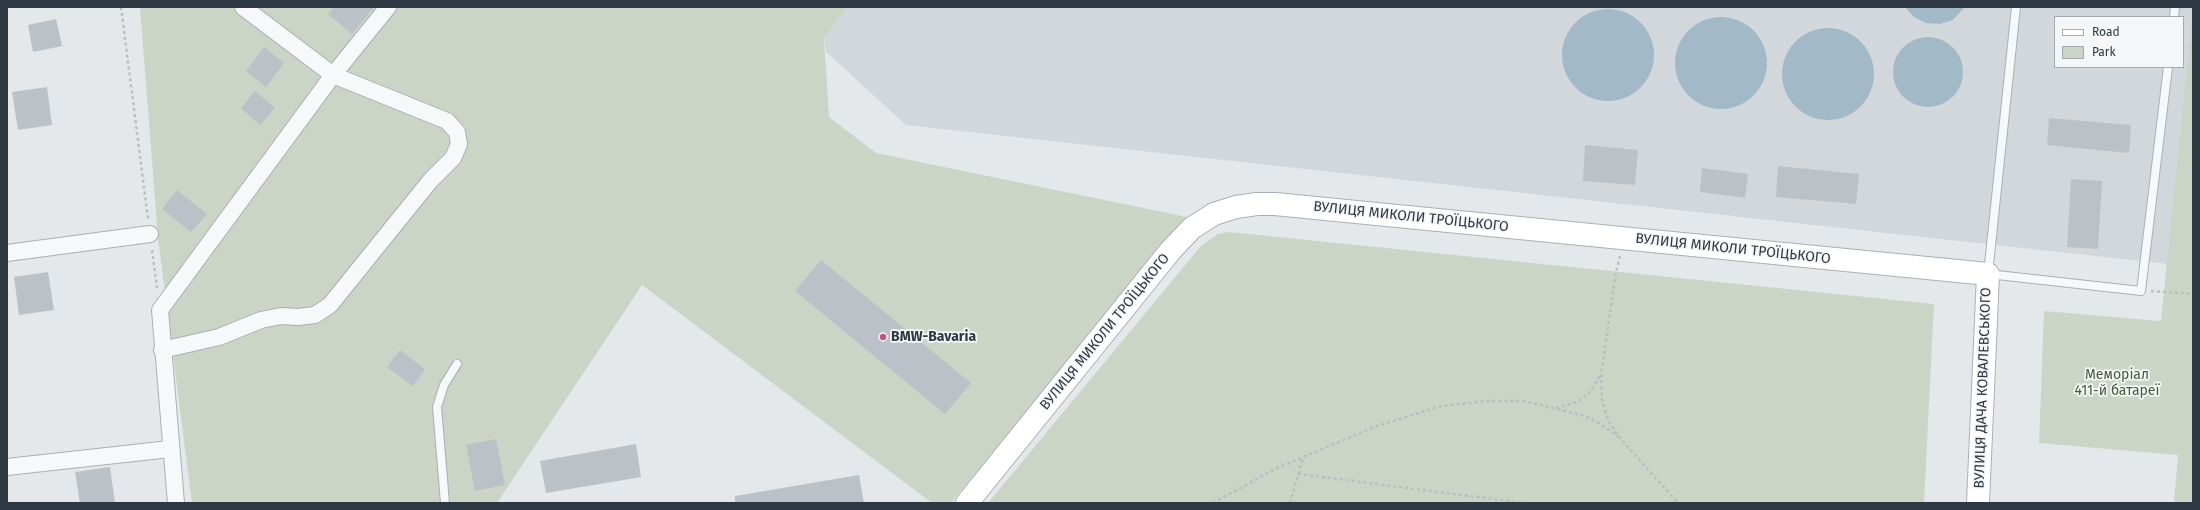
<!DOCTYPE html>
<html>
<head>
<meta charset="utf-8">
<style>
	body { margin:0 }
	#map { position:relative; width:2200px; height:510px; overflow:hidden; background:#e4e8eb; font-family:"Fira Sans",sans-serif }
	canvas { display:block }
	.frame { position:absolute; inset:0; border:8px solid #2d3842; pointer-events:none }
	.legend { position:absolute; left:2054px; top:16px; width:130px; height:52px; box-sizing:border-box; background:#f4f6f8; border:1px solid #a4aaaf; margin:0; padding:5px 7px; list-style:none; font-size:12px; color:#2d3842 }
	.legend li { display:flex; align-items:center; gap:8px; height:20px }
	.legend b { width:20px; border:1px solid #a4aaaf }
</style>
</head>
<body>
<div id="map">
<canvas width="2200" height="510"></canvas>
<div class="frame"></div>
<ul class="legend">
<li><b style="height:5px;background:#fff"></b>Road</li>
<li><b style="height:11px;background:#ccd4c6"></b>Park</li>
</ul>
</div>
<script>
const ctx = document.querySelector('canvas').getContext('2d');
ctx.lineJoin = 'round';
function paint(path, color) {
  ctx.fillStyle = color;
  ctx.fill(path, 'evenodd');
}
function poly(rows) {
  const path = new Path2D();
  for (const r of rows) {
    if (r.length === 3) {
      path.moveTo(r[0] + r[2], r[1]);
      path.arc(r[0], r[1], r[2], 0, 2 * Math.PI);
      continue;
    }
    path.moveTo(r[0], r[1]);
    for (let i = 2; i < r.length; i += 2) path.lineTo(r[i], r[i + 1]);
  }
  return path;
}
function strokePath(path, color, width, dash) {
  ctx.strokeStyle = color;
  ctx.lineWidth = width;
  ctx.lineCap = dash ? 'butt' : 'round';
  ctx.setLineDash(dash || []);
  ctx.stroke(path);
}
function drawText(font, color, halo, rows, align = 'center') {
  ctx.font = font + ' "Fira Sans",sans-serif';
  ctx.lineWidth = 3.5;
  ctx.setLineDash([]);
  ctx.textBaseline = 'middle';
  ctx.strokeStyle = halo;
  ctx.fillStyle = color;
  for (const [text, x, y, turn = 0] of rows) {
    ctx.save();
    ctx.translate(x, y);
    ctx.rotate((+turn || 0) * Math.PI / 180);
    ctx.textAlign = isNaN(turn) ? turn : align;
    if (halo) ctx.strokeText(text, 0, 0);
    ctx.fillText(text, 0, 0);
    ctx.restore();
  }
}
paint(poly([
	[848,7,2193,7,2168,264,906,125,826,52,824,38],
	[2055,17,2183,17,2183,67,2055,67]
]), '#d2d7dc');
paint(poly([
	[140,7,848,7,824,38,829,117,876,153,1187,217,951,503,932,503,642,285,497,503,192,503,158,238],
	[2193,7,2193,503,2174,503,2178,455,2039,443,2044,311,2161,321],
	[1229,232,1934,304,1924,503,988,503,1201,246,1218,234]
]), '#ccd4c6');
paint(poly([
	[1905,7,1965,7,1953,20,1940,24,1926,23,1914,17],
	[1608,55,46],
	[1721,63,46],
	[1828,74,46],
	[1928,72,35]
]), '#a2bac7');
paint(poly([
	[334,7,374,7,352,34,328,14],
	[56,19,62,46,33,52,28,25],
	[264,47,284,63,266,87,246,71],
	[47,87,52,125,18,130,12,92],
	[255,91,275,108,260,125,241,108],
	[2049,118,2131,125,2129,153,2047,145],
	[1585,145,1638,150,1635,185,1583,181],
	[1778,166,1859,174,1856,204,1776,197],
	[1702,168,1748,174,1745,198,1700,192],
	[2071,179,2102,181,2098,249,2067,247],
	[177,190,207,214,191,232,162,209],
	[821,260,971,383,945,414,795,291],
	[48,272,54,310,19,315,14,277],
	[400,350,425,369,413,386,387,367],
	[496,439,505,485,475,491,466,445],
	[636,444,641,477,546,493,540,461],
	[110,467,115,503,80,503,75,472],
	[859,475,864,503,735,503,735,496]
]), '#bbc2c7');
const lane = poly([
	[2016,7,1988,274,2141,291,2168,67],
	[2174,17,2175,7],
	[445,503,437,407,444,385,457,364]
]);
const street = poly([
	[7,253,150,234],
	[162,350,219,337,261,320,281,316,298,317,315,315,330,305,430,181,453,158,459,144,457,132,447,121,333,75,243,7],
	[7,467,170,449],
	[176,503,160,310,333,75,388,7]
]);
const secondary = poly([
	[967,503,1171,250,1192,228,1214,214,1236,207,1257,204,1275,204,1988,274,1978,503]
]);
strokePath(lane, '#a9b0b5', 10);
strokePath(street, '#a9b0b5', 18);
strokePath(secondary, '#a9b0b5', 24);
strokePath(poly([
	[121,7,148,219],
	[152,250,157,288],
	[1620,256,1616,272,1601,375,1602,399,1608,420,1619,437,1678,503],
	[2151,291,2193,294],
	[1556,408,1577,402,1589,393,1600,376],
	[1298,474,1525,503],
	[1213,503,1277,468,1377,426,1442,406,1487,401,1524,401,1582,415,1597,422,1619,437],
	[1290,503,1303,457]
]), '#babec2', 2.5, [3, 3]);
strokePath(lane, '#f6f8f9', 8);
strokePath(street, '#f6f8f9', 16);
strokePath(secondary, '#fff', 22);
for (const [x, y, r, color] of [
	[883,337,4,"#c45578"]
]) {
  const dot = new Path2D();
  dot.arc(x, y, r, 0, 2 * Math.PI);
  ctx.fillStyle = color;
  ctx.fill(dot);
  strokePath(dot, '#f4f6f8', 1.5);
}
drawText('14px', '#2d3842', '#f4f6f8', [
	["ВУЛИЦЯ МИКОЛИ ТРОЇЦЬКОГО",1411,217,6],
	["ВУЛИЦЯ МИКОЛИ ТРОЇЦЬКОГО",1733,249,6],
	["ВУЛИЦЯ МИКОЛИ ТРОЇЦЬКОГО",1105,332,-51],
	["ВУЛИЦЯ ДАЧА КОВАЛЕВСЬКОГО",1983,388,-88]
]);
drawText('bold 14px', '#2d3842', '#f4f6f8', [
	["BMW-Bavaria",891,337]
], 'left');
drawText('14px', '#475c3b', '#f4f6f8', [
	["Меморіал",2117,375],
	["411-й батареї",2117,391]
]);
</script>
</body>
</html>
